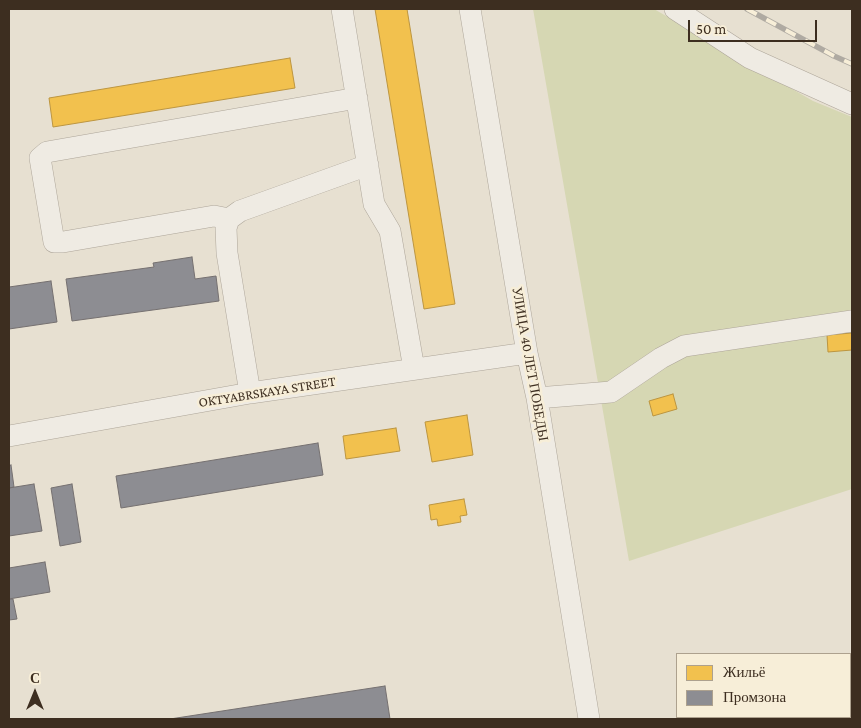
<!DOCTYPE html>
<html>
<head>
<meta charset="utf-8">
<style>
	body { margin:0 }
	#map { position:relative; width:861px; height:728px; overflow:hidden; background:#e7e0d1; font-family:"Crimson Pro",serif }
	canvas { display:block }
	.frame { position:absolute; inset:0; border:10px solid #3d2e20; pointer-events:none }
	.legend { position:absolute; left:676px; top:653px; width:175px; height:65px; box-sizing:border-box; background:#f7eed8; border:1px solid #ada18e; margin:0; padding:6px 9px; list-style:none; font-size:15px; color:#3d2e20 }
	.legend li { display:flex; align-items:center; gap:10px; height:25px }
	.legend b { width:25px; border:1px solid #ada18e }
	.north { position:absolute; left:10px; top:668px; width:50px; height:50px; -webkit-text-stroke:4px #f7eed8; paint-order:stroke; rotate:0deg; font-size:14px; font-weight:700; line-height:20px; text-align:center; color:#3d2e20 }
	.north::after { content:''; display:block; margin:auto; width:18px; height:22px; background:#3d2e20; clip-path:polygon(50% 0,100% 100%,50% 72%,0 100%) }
	.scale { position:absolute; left:688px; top:20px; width:129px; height:22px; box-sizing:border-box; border:2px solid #3d2e20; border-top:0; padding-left:6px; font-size:15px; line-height:18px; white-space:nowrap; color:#3d2e20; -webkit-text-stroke:4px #f7eed8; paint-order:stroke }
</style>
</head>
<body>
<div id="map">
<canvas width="861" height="728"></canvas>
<div class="frame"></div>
<ul class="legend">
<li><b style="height:14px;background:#f2c14e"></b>Жильё</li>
<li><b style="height:14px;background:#8d8d92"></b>Промзона</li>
</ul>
<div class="north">С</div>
<div class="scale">50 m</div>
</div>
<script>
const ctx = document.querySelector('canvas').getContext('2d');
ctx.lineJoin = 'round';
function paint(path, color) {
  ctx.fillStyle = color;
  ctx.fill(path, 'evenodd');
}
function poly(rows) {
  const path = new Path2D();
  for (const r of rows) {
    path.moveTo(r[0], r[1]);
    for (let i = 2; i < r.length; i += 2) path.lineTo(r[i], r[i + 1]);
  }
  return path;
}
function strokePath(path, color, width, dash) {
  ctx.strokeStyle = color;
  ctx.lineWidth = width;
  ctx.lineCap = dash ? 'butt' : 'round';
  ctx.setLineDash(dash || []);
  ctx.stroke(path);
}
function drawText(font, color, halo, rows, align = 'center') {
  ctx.font = font + ' "Crimson Pro",serif';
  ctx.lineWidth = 5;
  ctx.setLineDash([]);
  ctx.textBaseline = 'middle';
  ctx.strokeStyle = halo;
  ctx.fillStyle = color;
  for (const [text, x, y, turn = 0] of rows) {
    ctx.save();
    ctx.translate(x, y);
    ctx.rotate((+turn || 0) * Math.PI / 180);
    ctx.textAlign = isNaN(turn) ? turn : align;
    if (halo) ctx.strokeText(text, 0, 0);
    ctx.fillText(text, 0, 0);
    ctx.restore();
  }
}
paint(poly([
	[533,9,654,9,813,101,852,117,852,489,629,561]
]), '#d6d7b3');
const homes = poly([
	[375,9,407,9,455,304,424,309,375,9],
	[290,58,295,88,53,127,49,98,290,58],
	[852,333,852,350,828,352,827,335,852,333],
	[673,394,677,409,653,416,649,401,673,394],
	[467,415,473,455,432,462,425,422,467,415],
	[396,428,400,451,346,459,343,436,396,428],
	[464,499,467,515,460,516,461,522,438,526,437,519,431,520,429,505,464,499]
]);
paint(homes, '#f2c14e');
strokePath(homes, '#bc9540', 1);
const industry = poly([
	[192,257,195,279,216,276,219,301,72,321,66,279,154,267,153,263,192,257],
	[51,281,57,322,9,329,9,287,51,281],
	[318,443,323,475,121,508,116,476,318,443],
	[11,465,14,487,9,488,9,466,11,465],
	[34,484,42,531,9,536,9,488,34,484],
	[72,484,81,542,60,546,51,488,72,484],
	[45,562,50,592,9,599,9,568,45,562],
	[9,599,13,599,17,619,9,620,9,599],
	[385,686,390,719,170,719,385,686]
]);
paint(industry, '#8d8d92');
strokePath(industry, '#757070', 1);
const minor = poly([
	[342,9,374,204,390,231,414,369],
	[470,9,527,353,537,398,589,719],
	[675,9,750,58,852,104],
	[229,219,214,216,63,242,54,242,40,158,47,152,357,98],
	[250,393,227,253,226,228,229,219,240,211,368,165],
	[537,398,611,392,661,358,684,346,852,321],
	[9,436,250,393,527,353],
	[850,684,852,684],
	[714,719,724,717]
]);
strokePath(minor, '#ada599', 22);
strokePath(minor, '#efebe3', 21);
const rail = poly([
	[747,9,834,56,852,64]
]);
strokePath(rail, '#afaaa2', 5.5);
strokePath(rail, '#f7eed8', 4, [11]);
drawText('14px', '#3d2e20', '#f7eed8', [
	["УЛИЦА 40 ЛЕТ ПОБЕДЫ",530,364,80],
	["OKTYABRSKAYA STREET",267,392,-9]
]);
</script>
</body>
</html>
